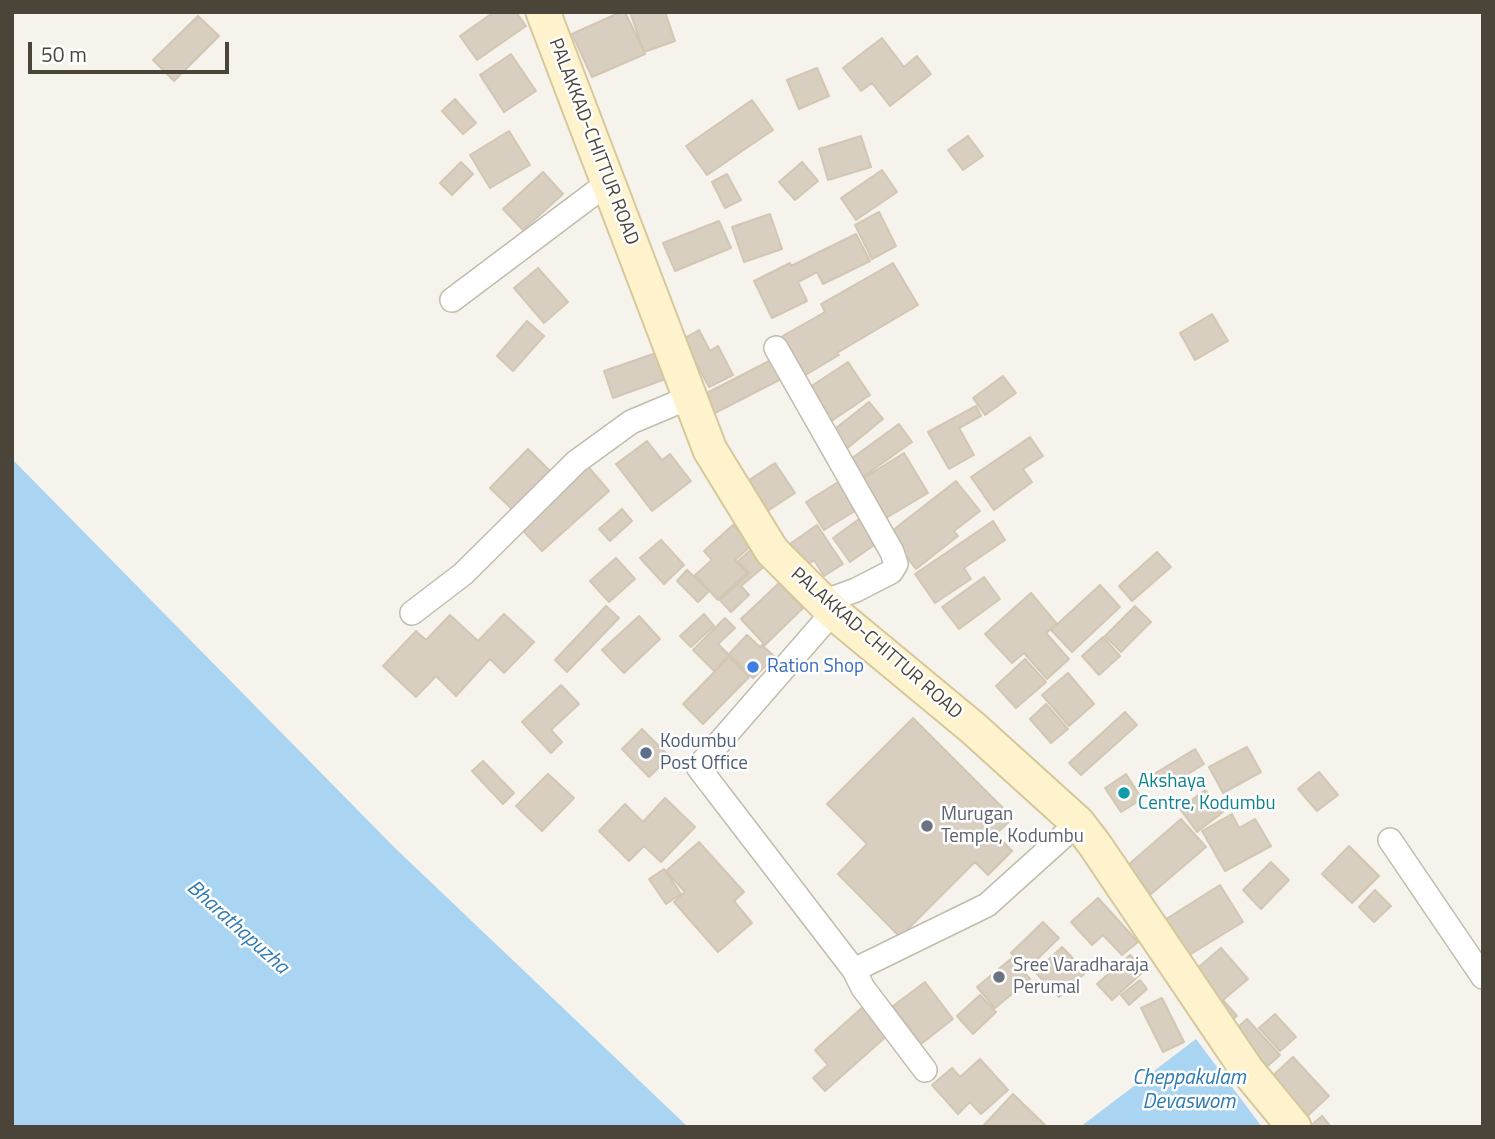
<!DOCTYPE html>
<html>
<head>
<meta charset="utf-8">
<style>
	body { margin:0 }
	#map { position:relative; width:1495px; height:1139px; overflow:hidden; background:#f6f3ec; font-family:"Titillium Web",sans-serif }
	canvas { display:block }
	.frame { position:absolute; inset:0; border:14px solid #4b4439; pointer-events:none }
	.scale { position:absolute; left:28px; top:42px; width:201px; height:32px; box-sizing:border-box; border:4px solid #4b4439; border-top:0; padding-left:9px; font-size:21px; line-height:24px; white-space:nowrap; color:#4b4439; -webkit-text-stroke:5px #fff; paint-order:stroke }
</style>
</head>
<body>
<div id="map">
<canvas width="1495" height="1139"></canvas>
<div class="frame"></div>
<div class="scale">50 m</div>
</div>
<script>
const ctx = document.querySelector('canvas').getContext('2d');
ctx.lineJoin = 'round';
function paint(path, color) {
  ctx.fillStyle = color;
  ctx.fill(path, 'evenodd');
}
function poly(rows) {
  const path = new Path2D();
  for (const r of rows) {
    path.moveTo(r[0], r[1]);
    for (let i = 2; i < r.length; i += 2) path.lineTo(r[i], r[i + 1]);
  }
  return path;
}
function strokePath(path, color, width, dash) {
  ctx.strokeStyle = color;
  ctx.lineWidth = width;
  ctx.lineCap = dash ? 'butt' : 'round';
  ctx.setLineDash(dash || []);
  ctx.stroke(path);
}
function drawText(font, color, halo, rows, align = 'center') {
  ctx.font = font + ' "Titillium Web",sans-serif';
  ctx.lineWidth = 5;
  ctx.setLineDash([]);
  ctx.textBaseline = 'middle';
  ctx.strokeStyle = halo;
  ctx.fillStyle = color;
  for (const [text, x, y, turn = 0] of rows) {
    ctx.save();
    ctx.translate(x, y);
    ctx.rotate((+turn || 0) * Math.PI / 180);
    ctx.textAlign = isNaN(turn) ? turn : align;
    if (halo) ctx.strokeText(text, 0, 0);
    ctx.fillText(text, 0, 0);
    ctx.restore();
  }
}
paint(poly([
	[12,459,396,849,688,1127,12,1127],
	[1196,1039,1262,1127,1080,1127]
]), '#a9d4f2');
const building = poly([
	[494,12,516,12,526,26,477,60,460,36,494,12],
	[621,12,625,12,645,54,592,77,572,34,621,12],
	[630,12,665,12,675,41,644,52,630,12],
	[198,16,219,36,174,81,153,60,198,16],
	[882,38,904,67,917,56,931,74,890,106,872,83,861,91,843,68,882,38],
	[511,54,536,91,504,112,480,75,511,54],
	[817,68,829,96,799,109,787,80,817,68],
	[455,99,476,123,463,134,442,111,455,99],
	[752,100,773,130,707,175,686,146,752,100],
	[509,131,530,165,490,188,470,155,509,131],
	[861,136,871,167,828,180,819,149,861,136],
	[968,136,983,156,963,170,948,150,968,136],
	[461,162,473,174,452,195,440,183,461,162],
	[802,162,818,181,795,200,779,182,802,162],
	[882,170,897,192,856,220,841,198,882,170],
	[543,172,563,194,523,230,503,209,543,172],
	[727,174,741,200,725,208,712,182,727,174],
	[879,212,896,246,872,259,855,225,879,212],
	[770,214,782,249,744,262,732,227,770,214],
	[719,221,731,248,675,271,663,243,719,221],
	[856,234,870,261,823,284,817,272,798,282,807,301,772,318,754,281,790,263,791,266,856,234],
	[893,263,918,305,837,353,839,355,804,376,781,337,825,312,821,304,893,263],
	[538,268,568,302,544,323,514,288,538,268],
	[1212,314,1228,341,1195,360,1180,333,1212,314],
	[527,321,544,336,513,371,497,356,527,321],
	[699,330,710,351,718,346,733,375,709,387,683,339,699,330],
	[662,351,671,377,613,398,604,371,662,351],
	[777,357,787,376,711,415,701,396,777,357],
	[848,362,870,395,830,422,807,389,848,362],
	[1003,376,1016,393,985,415,973,398,1003,376],
	[869,402,883,419,845,450,831,432,869,402],
	[976,406,981,416,959,428,974,455,949,469,928,432,976,406],
	[899,424,912,442,860,479,848,461,899,424],
	[1030,437,1043,456,1023,469,1032,482,994,510,971,477,1030,437],
	[647,441,662,460,670,454,691,481,652,511,616,464,647,441],
	[528,449,552,473,515,512,490,488,528,449],
	[904,453,928,493,886,518,862,479,904,453],
	[584,462,609,491,542,551,516,523,584,462],
	[775,463,795,493,763,514,743,484,775,463],
	[840,481,858,509,824,530,806,502,840,481],
	[956,481,980,511,954,531,958,536,916,569,888,534,956,481],
	[622,509,632,521,610,541,599,529,622,509],
	[859,519,877,543,850,562,833,538,859,519],
	[993,521,1005,540,964,568,971,579,935,603,915,574,993,521],
	[733,525,752,545,735,560,747,573,718,600,695,575,712,560,704,551,733,525],
	[817,525,843,564,824,576,814,560,802,569,787,546,817,525],
	[661,540,684,565,664,584,640,558,661,540],
	[752,549,766,565,741,586,749,595,731,612,720,600,749,573,738,561,752,549],
	[1157,552,1171,567,1132,601,1119,586,1157,552],
	[616,558,635,579,609,602,590,581,616,558],
	[687,570,709,591,698,602,677,581,687,570],
	[984,577,1000,599,959,629,942,607,984,577],
	[779,583,803,608,765,645,741,619,779,583],
	[1100,585,1120,607,1072,652,1051,630,1100,585],
	[1031,593,1057,624,1046,633,1069,659,1047,679,1024,653,1012,663,985,634,1031,593],
	[606,606,619,618,567,672,555,660,606,606],
	[1135,606,1151,622,1121,652,1105,636,1135,606],
	[504,614,534,642,504,673,490,659,456,696,436,676,416,697,383,666,416,631,426,640,450,615,478,641,504,614],
	[704,614,714,626,691,647,680,636,704,614],
	[639,616,660,639,624,673,602,650,639,616],
	[725,618,735,628,718,644,729,655,714,671,693,650,725,618],
	[747,635,760,647,762,645,775,657,753,678,729,654,747,635],
	[1103,637,1120,656,1099,675,1082,656,1103,637],
	[729,657,749,677,703,724,683,704,729,657],
	[1025,659,1046,682,1016,708,996,686,1025,659],
	[1068,673,1094,704,1069,726,1042,695,1068,673],
	[561,685,579,704,551,730,562,742,551,753,522,722,561,685],
	[1046,704,1068,729,1051,743,1030,719,1046,704],
	[1125,712,1137,725,1081,775,1069,763,1125,712],
	[913,718,1013,818,996,834,1012,851,988,875,975,862,900,937,838,874,867,844,827,804,913,718],
	[642,729,670,757,649,777,622,749,642,729],
	[1247,747,1261,772,1223,793,1209,767,1247,747],
	[1195,749,1204,764,1164,789,1154,774,1195,749],
	[483,761,514,793,503,804,472,771,483,761],
	[1319,772,1338,795,1317,811,1298,789,1319,772],
	[548,774,574,798,542,831,516,806,548,774],
	[1126,774,1142,799,1121,812,1105,788,1126,774],
	[1205,790,1223,812,1197,832,1180,809,1205,790],
	[665,798,695,827,661,862,644,846,629,861,599,831,625,804,643,822,665,798],
	[1232,814,1239,828,1255,819,1271,846,1225,871,1202,831,1232,814],
	[1181,819,1206,847,1151,894,1127,866,1181,819],
	[699,842,744,892,734,901,752,923,718,952,674,902,685,892,666,871,699,842],
	[1349,846,1379,876,1352,903,1322,874,1349,846],
	[1271,862,1289,880,1261,909,1243,890,1271,862],
	[664,869,681,894,666,904,649,879,664,869],
	[1220,885,1243,922,1186,957,1163,921,1220,885],
	[1375,890,1391,906,1374,922,1359,907,1375,890],
	[1098,898,1138,942,1122,955,1103,935,1092,945,1071,922,1098,898],
	[1043,922,1059,938,1027,969,1011,953,1043,922],
	[1062,947,1086,972,1059,997,1035,972,1062,947],
	[1221,948,1248,979,1223,1000,1237,1016,1226,1024,1187,977,1221,948],
	[1130,955,1144,971,1112,1000,1097,984,1130,955],
	[1012,958,1030,979,995,1008,977,987,1012,958],
	[1140,980,1147,989,1129,1005,1121,995,1140,980],
	[925,982,953,1019,921,1044,893,1006,925,982],
	[980,995,996,1012,973,1034,957,1016,980,995],
	[1162,998,1184,1042,1163,1052,1141,1008,1162,998],
	[864,1006,889,1034,825,1091,813,1078,828,1065,815,1050,864,1006],
	[1275,1014,1296,1037,1280,1051,1259,1028,1275,1014],
	[1247,1019,1280,1055,1260,1073,1227,1037,1247,1019],
	[1293,1057,1329,1096,1303,1120,1267,1081,1293,1057],
	[980,1059,1008,1090,981,1114,970,1102,958,1114,932,1085,952,1068,960,1077,980,1059],
	[1013,1094,1047,1127,982,1127,1013,1094],
	[1322,1116,1331,1127,1309,1127,1322,1116]
]);
paint(building, '#d8cfc1');
strokePath(building, '#d3c7b4', 2);
const street = poly([
	[452,300,609,182],
	[776,348,892,552,896,564,891,572,856,590,823,602],
	[833,612,698,767,854,970,863,988,925,1070],
	[412,613,463,574,576,462,631,422,688,398],
	[1390,840,1483,977],
	[854,970,987,905,1078,823]
]);
const secondary = poly([
	[543,12,710,450,772,551,833,612,973,728,1078,823,1095,845,1247,1070,1294,1127]
]);
strokePath(street, '#c2bbae', 26);
strokePath(secondary, '#d6c79b', 37);
strokePath(street, '#fff', 23);
strokePath(secondary, '#fff3cd', 33);
for (const [x, y, r, color] of [
	[753,667,7,"#3f7fe0"],
	[646,753,7,"#5c6f8a"],
	[1124,793,7,"#0f9aa8"],
	[927,826,7,"#6b7280"],
	[999,977,7,"#6b7280"]
]) {
  const dot = new Path2D();
  dot.arc(x, y, r, 0, 2 * Math.PI);
  ctx.fillStyle = color;
  ctx.fill(dot);
  strokePath(dot, '#fff', 2.5);
}
drawText('19px', '#4b4439', '#fff', [
	["PALAKKAD-CHITTUR ROAD",593,142,69],
	["PALAKKAD-CHITTUR ROAD",876,644,41]
]);
drawText('19px', '#366cbe', '#fff', [
	["Ration Shop",767,667]
], 'left');
drawText('19px', '#4e5e75', '#fff', [
	["Kodumbu",660,742],
	["Post Office",660,764]
], 'left');
drawText('19px', '#0d838f', '#fff', [
	["Akshaya",1138,782],
	["Centre, Kodumbu",1138,804]
], 'left');
drawText('19px', '#5b616d', '#fff', [
	["Murugan",941,815],
	["Temple, Kodumbu",941,837],
	["Sree Varadharaja",1013,966],
	["Perumal",1013,988]
], 'left');
drawText('italic 21px', '#2e7ab2', '#fff', [
	["Bharathapuzha",237,928,42],
	["Cheppakulam",1189,1079],
	["Devaswom",1189,1103]
]);
</script>
</body>
</html>
